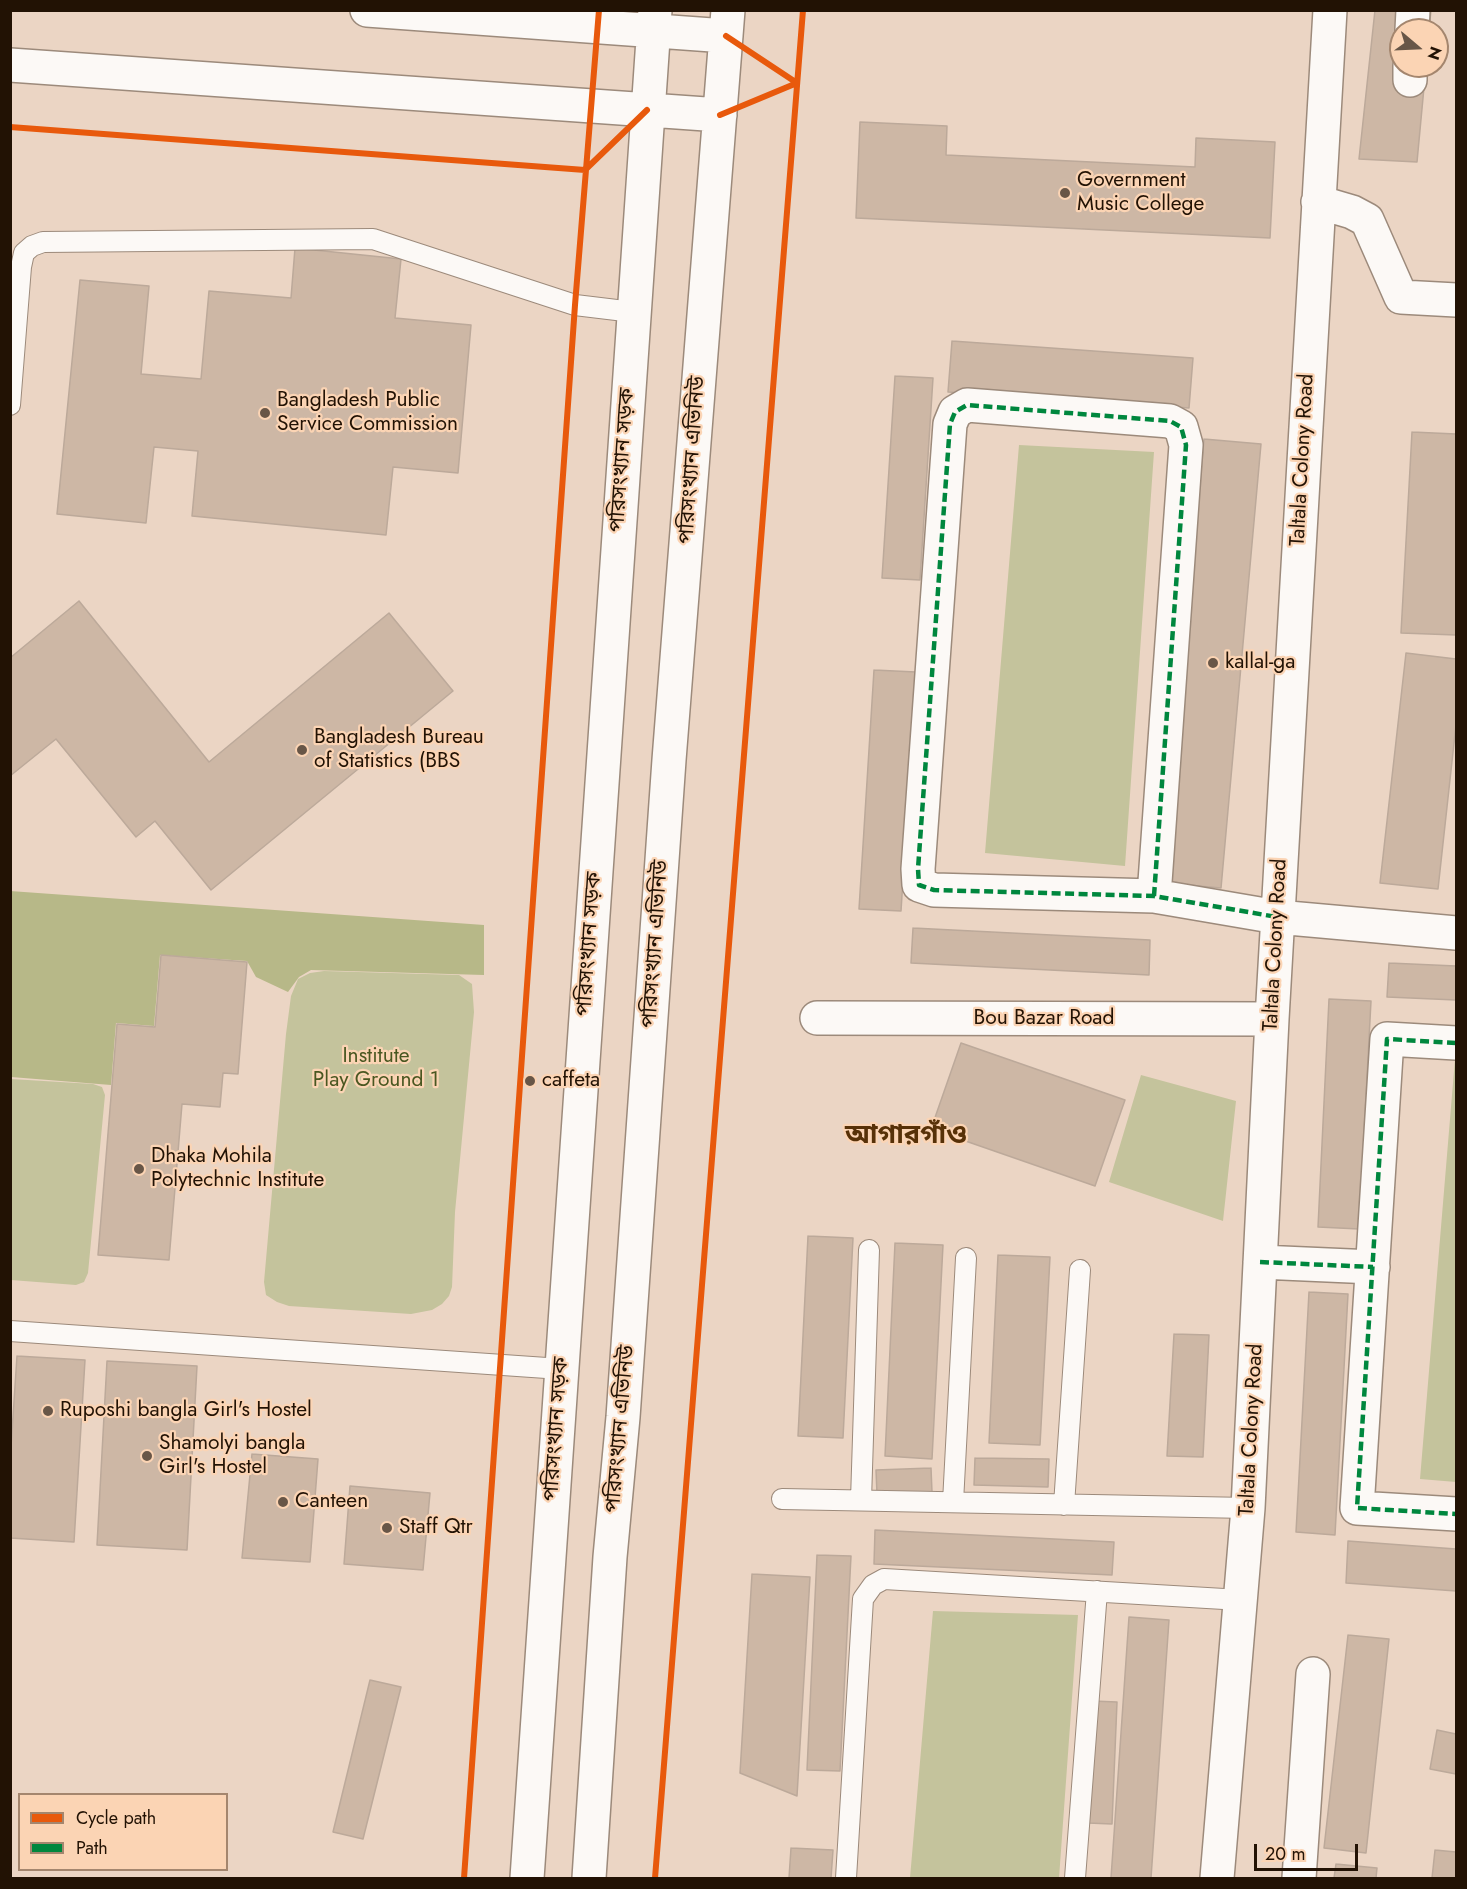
<!DOCTYPE html>
<html>
<head>
<meta charset="utf-8">
<style>
	body { margin:0 }
	#map { position:relative; width:1467px; height:1889px; overflow:hidden; background:#ebd5c4; font-family:Jost,sans-serif }
	canvas { display:block }
	.frame { position:absolute; inset:0; border:12px solid #221204; pointer-events:none }
	.legend { position:absolute; left:18px; top:1793px; width:210px; height:78px; box-sizing:border-box; background:#fbd4b4; border:2px solid #a4866e; margin:0; padding:8px 10px; list-style:none; font-size:18px; color:#221204 }
	.legend li { display:flex; align-items:center; gap:12px; height:30px }
	.legend b { width:30px; border:2px solid #a4866e }
	.north { position:absolute; left:1389px; top:18px; width:60px; height:60px; box-sizing:border-box; background:#fbd4b4; border:2px solid #a4866e; border-radius:50%; rotate:109deg; font-size:16px; font-weight:700; line-height:24px; text-align:center; color:#221204 }
	.north::after { content:''; display:block; margin:auto; width:21px; height:27px; background:#685647; clip-path:polygon(50% 0,100% 100%,50% 72%,0 100%) }
	.scale { position:absolute; left:1254px; top:1844px; width:104px; height:27px; box-sizing:border-box; border:3px solid #221204; border-top:0; padding-left:8px; font-size:18px; line-height:21px; white-space:nowrap; color:#221204; -webkit-text-stroke:4px #fbd4b4; paint-order:stroke }
</style>
</head>
<body>
<div id="map">
<canvas width="1467" height="1889"></canvas>
<div class="frame"></div>
<ul class="legend">
<li><b style="height:8px;background:#e8590c"></b>Cycle path</li>
<li><b style="height:8px;background:#00873e"></b>Path</li>
</ul>
<div class="north">N</div>
<div class="scale">20 m</div>
</div>
<script>
const ctx = document.querySelector('canvas').getContext('2d');
ctx.lineJoin = 'round';
function paint(path, color) {
  ctx.fillStyle = color;
  ctx.fill(path, 'evenodd');
}
function poly(rows) {
  const path = new Path2D();
  for (const r of rows) {
    path.moveTo(r[0], r[1]);
    for (let i = 2; i < r.length; i += 2) path.lineTo(r[i], r[i + 1]);
  }
  return path;
}
function strokePath(path, color, width, dash) {
  ctx.strokeStyle = color;
  ctx.lineWidth = width;
  ctx.lineCap = dash ? 'butt' : 'round';
  ctx.setLineDash(dash || []);
  ctx.stroke(path);
}
function drawText(font, color, halo, rows, align = 'center') {
  ctx.font = font + ' Jost,"Noto Sans Bengali",sans-serif';
  ctx.lineWidth = 4.5;
  ctx.setLineDash([]);
  ctx.textBaseline = 'middle';
  ctx.strokeStyle = halo;
  ctx.fillStyle = color;
  for (const [text, x, y, turn = 0] of rows) {
    ctx.save();
    ctx.translate(x, y);
    ctx.rotate((+turn || 0) * Math.PI / 180);
    ctx.textAlign = isNaN(turn) ? turn : align;
    if (halo) ctx.strokeText(text, 0, 0);
    ctx.fillText(text, 0, 0);
    ctx.restore();
  }
}
paint(poly([
	[1019,445,1154,452,1125,866,985,853],
	[324,971,459,975,472,984,474,1012,455,1212,452,1287,449,1296,442,1304,432,1310,411,1314,289,1306,277,1302,266,1295,264,1282,286,1034,291,996,298,979,310,973],
	[1455,1059,1456,1059,1456,1482,1420,1479],
	[1141,1075,1236,1101,1223,1221,1109,1182],
	[11,1079,93,1084,102,1087,105,1095,88,1273,84,1282,76,1285,11,1280],
	[933,1611,1078,1615,1059,1878,910,1878]
]), '#c4c39c');
paint(poly([
	[10,891,484,925,484,975,311,970,299,977,288,992,256,977,247,961,160,955,154,1026,116,1023,111,1085,11,1077]
]), '#b7b888');
const building = poly([
	[1375,10,1431,10,1429,30,1401,30,1401,66,1426,66,1417,162,1359,159,1375,10],
	[860,122,947,126,946,155,1195,167,1196,138,1275,142,1270,238,856,218,860,122],
	[295,248,401,259,395,318,471,325,458,473,393,467,386,535,192,516,198,451,154,447,146,523,57,514,80,280,149,286,141,374,201,379,209,291,291,298,295,248],
	[952,341,1193,358,1189,408,948,392,952,341],
	[895,376,933,378,920,580,882,578,895,376],
	[1412,432,1456,434,1456,635,1401,633,1412,432],
	[1204,439,1261,444,1221,888,1164,883,1204,439],
	[79,601,209,762,389,613,453,691,211,890,155,821,136,837,56,739,10,776,10,658,79,601],
	[1406,653,1456,659,1456,725,1438,889,1380,883,1406,653],
	[874,670,916,672,901,911,859,909,874,670],
	[913,928,1150,940,1149,975,911,963,913,928],
	[161,955,247,962,238,1074,223,1073,220,1107,182,1104,169,1260,98,1255,117,1024,155,1027,161,955],
	[1389,963,1456,966,1456,1000,1387,997,1389,963],
	[1329,999,1371,1001,1359,1229,1318,1227,1329,999],
	[961,1043,1125,1100,1095,1186,931,1129,961,1043],
	[808,1236,853,1238,843,1438,798,1436,808,1236],
	[895,1243,943,1245,932,1459,885,1456,895,1243],
	[998,1255,1050,1257,1040,1445,989,1443,998,1255],
	[1309,1292,1348,1294,1335,1535,1296,1532,1309,1292],
	[1174,1334,1209,1335,1203,1457,1167,1456,1174,1334],
	[17,1356,85,1360,74,1542,10,1538,10,1462,17,1356],
	[107,1361,197,1366,187,1550,97,1545,107,1361],
	[252,1454,318,1459,310,1562,242,1558,252,1454],
	[975,1458,1049,1459,1048,1487,974,1485,975,1458],
	[931,1468,932,1492,877,1494,876,1470,931,1468],
	[350,1486,430,1493,423,1570,344,1564,350,1486],
	[875,1530,1114,1542,1112,1575,874,1564,875,1530],
	[1348,1541,1456,1549,1456,1591,1346,1583,1348,1541],
	[817,1555,851,1556,840,1771,807,1770,817,1555],
	[752,1574,810,1577,797,1796,740,1773,752,1574],
	[1129,1617,1169,1620,1151,1878,1111,1878,1129,1617],
	[1348,1635,1389,1639,1366,1853,1324,1848,1348,1635],
	[370,1680,401,1687,363,1839,333,1832,370,1680],
	[1093,1701,1117,1702,1112,1824,1088,1823,1093,1701],
	[1437,1730,1456,1734,1456,1774,1430,1769,1437,1730],
	[791,1848,833,1850,831,1878,789,1878,791,1848],
	[1435,1850,1456,1852,1456,1878,1432,1878,1435,1850],
	[1336,1864,1377,1868,1376,1878,1334,1878,1336,1864]
]);
paint(building, '#cdb7a5');
strokePath(building, '#bca99a', 1.5);
const service = poly([
	[10,405,21,267,24,253,32,246,43,242,373,239,575,305,633,312],
	[10,1331,561,1369],
	[782,1499,1248,1508],
	[861,1500,869,1250],
	[953,1502,966,1258],
	[1064,1505,1080,1270],
	[846,1878,863,1599,873,1585,884,1579,1241,1600],
	[1075,1878,1097,1591]
]);
const minor = poly([
	[1412,30,1413,10],
	[1410,80,1410,66],
	[1318,202,1352,212,1367,220,1401,297,1456,300],
	[1154,896,1186,445,1181,427,1170,421,967,405,955,412,950,424,918,869,919,885,934,890,1154,896,1277,917,1456,933],
	[817,1018,1272,1019],
	[1456,1043,1387,1039,1357,1508,1456,1514],
	[1260,1262,1373,1267],
	[1217,1878,1248,1508,1272,1019,1330,10],
	[1299,1878,1313,1674]
]);
const tertiary = poly([
	[367,10,726,36],
	[10,65,720,115],
	[527,1878,655,10],
	[589,1878,610,1557,623,1417,669,760,728,10]
]);
strokePath(service, '#9c8a7b', 22);
strokePath(minor, '#9c8a7b', 36);
strokePath(tertiary, '#9c8a7b', 36);
strokePath(service, '#fcf9f6', 20);
strokePath(minor, '#fcf9f6', 33);
strokePath(tertiary, '#fcf9f6', 33);
strokePath(poly([
	[1154,896,1186,445,1181,427,1170,421,967,405,955,412,950,424,918,869,919,885,934,890,1154,896,1277,917],
	[1456,1043,1387,1039,1357,1508,1456,1514],
	[1260,1262,1373,1267]
]), '#00873e', 4.5, [9, 4.5]);
strokePath(poly([
	[720,115,797,83,726,36],
	[10,127,585,170,647,110],
	[464,1878,575,305,599,10],
	[655,1878,803,10]
]), '#e8590c', 6);
for (const [x, y, r, color] of [
	[1065,193,6,"#685647"],
	[265,413,6,"#685647"],
	[1213,663,6,"#685647"],
	[302,750,6,"#685647"],
	[530,1081,6,"#685647"],
	[139,1169,6,"#685647"],
	[48,1411,6,"#685647"],
	[147,1456,6,"#685647"],
	[283,1502,6,"#685647"],
	[387,1528,6,"#685647"]
]) {
  const dot = new Path2D();
  dot.arc(x, y, r, 0, 2 * Math.PI);
  ctx.fillStyle = color;
  ctx.fill(dot);
  strokePath(dot, '#fbd4b4', 2);
}
drawText('21px', '#221204', '#fbd4b4', [
	["Government",1077,181],
	["Music College",1077,205],
	["Bangladesh Public",277,401],
	["Service Commission",277,425],
	["kallal-ga",1225,663],
	["Bangladesh Bureau",314,738],
	["of Statistics (BBS",314,762],
	["caffeta",542,1081],
	["Dhaka Mohila",151,1157],
	["Polytechnic Institute",151,1181],
	["Ruposhi bangla Girl's Hostel",60,1411],
	["Shamolyi bangla",159,1444],
	["Girl's Hostel",159,1468],
	["Canteen",295,1502],
	["Staff Qtr",399,1528]
], 'left');
drawText('21px', '#221204', '#fbd4b4', [
	["পরিসংখ্যান সড়ক",623,460,-86],
	["পরিসংখ্যান এভিনিউ",693,460,-86],
	["Taltala Colony Road",1303,460,-87],
	["পরিসংখ্যান সড়ক",590,944,-86],
	["পরিসংখ্যান এভিনিউ",656,944,-86],
	["Taltala Colony Road",1276,945,-87],
	["Bou Bazar Road",1044,1019],
	["পরিসংখ্যান সড়ক",557,1429,-86],
	["পরিসংখ্যান এভিনিউ",621,1429,-85],
	["Taltala Colony Road",1252,1430,-87]
]);
drawText('21px', '#495721', '#fbd4b4', [
	["Institute",376,1057],
	["Play Ground 1",376,1081]
]);
drawText('bold 27px', '#573108', '#fbd4b4', [
	["আগারগাঁও",906,1136]
]);
</script>
</body>
</html>
